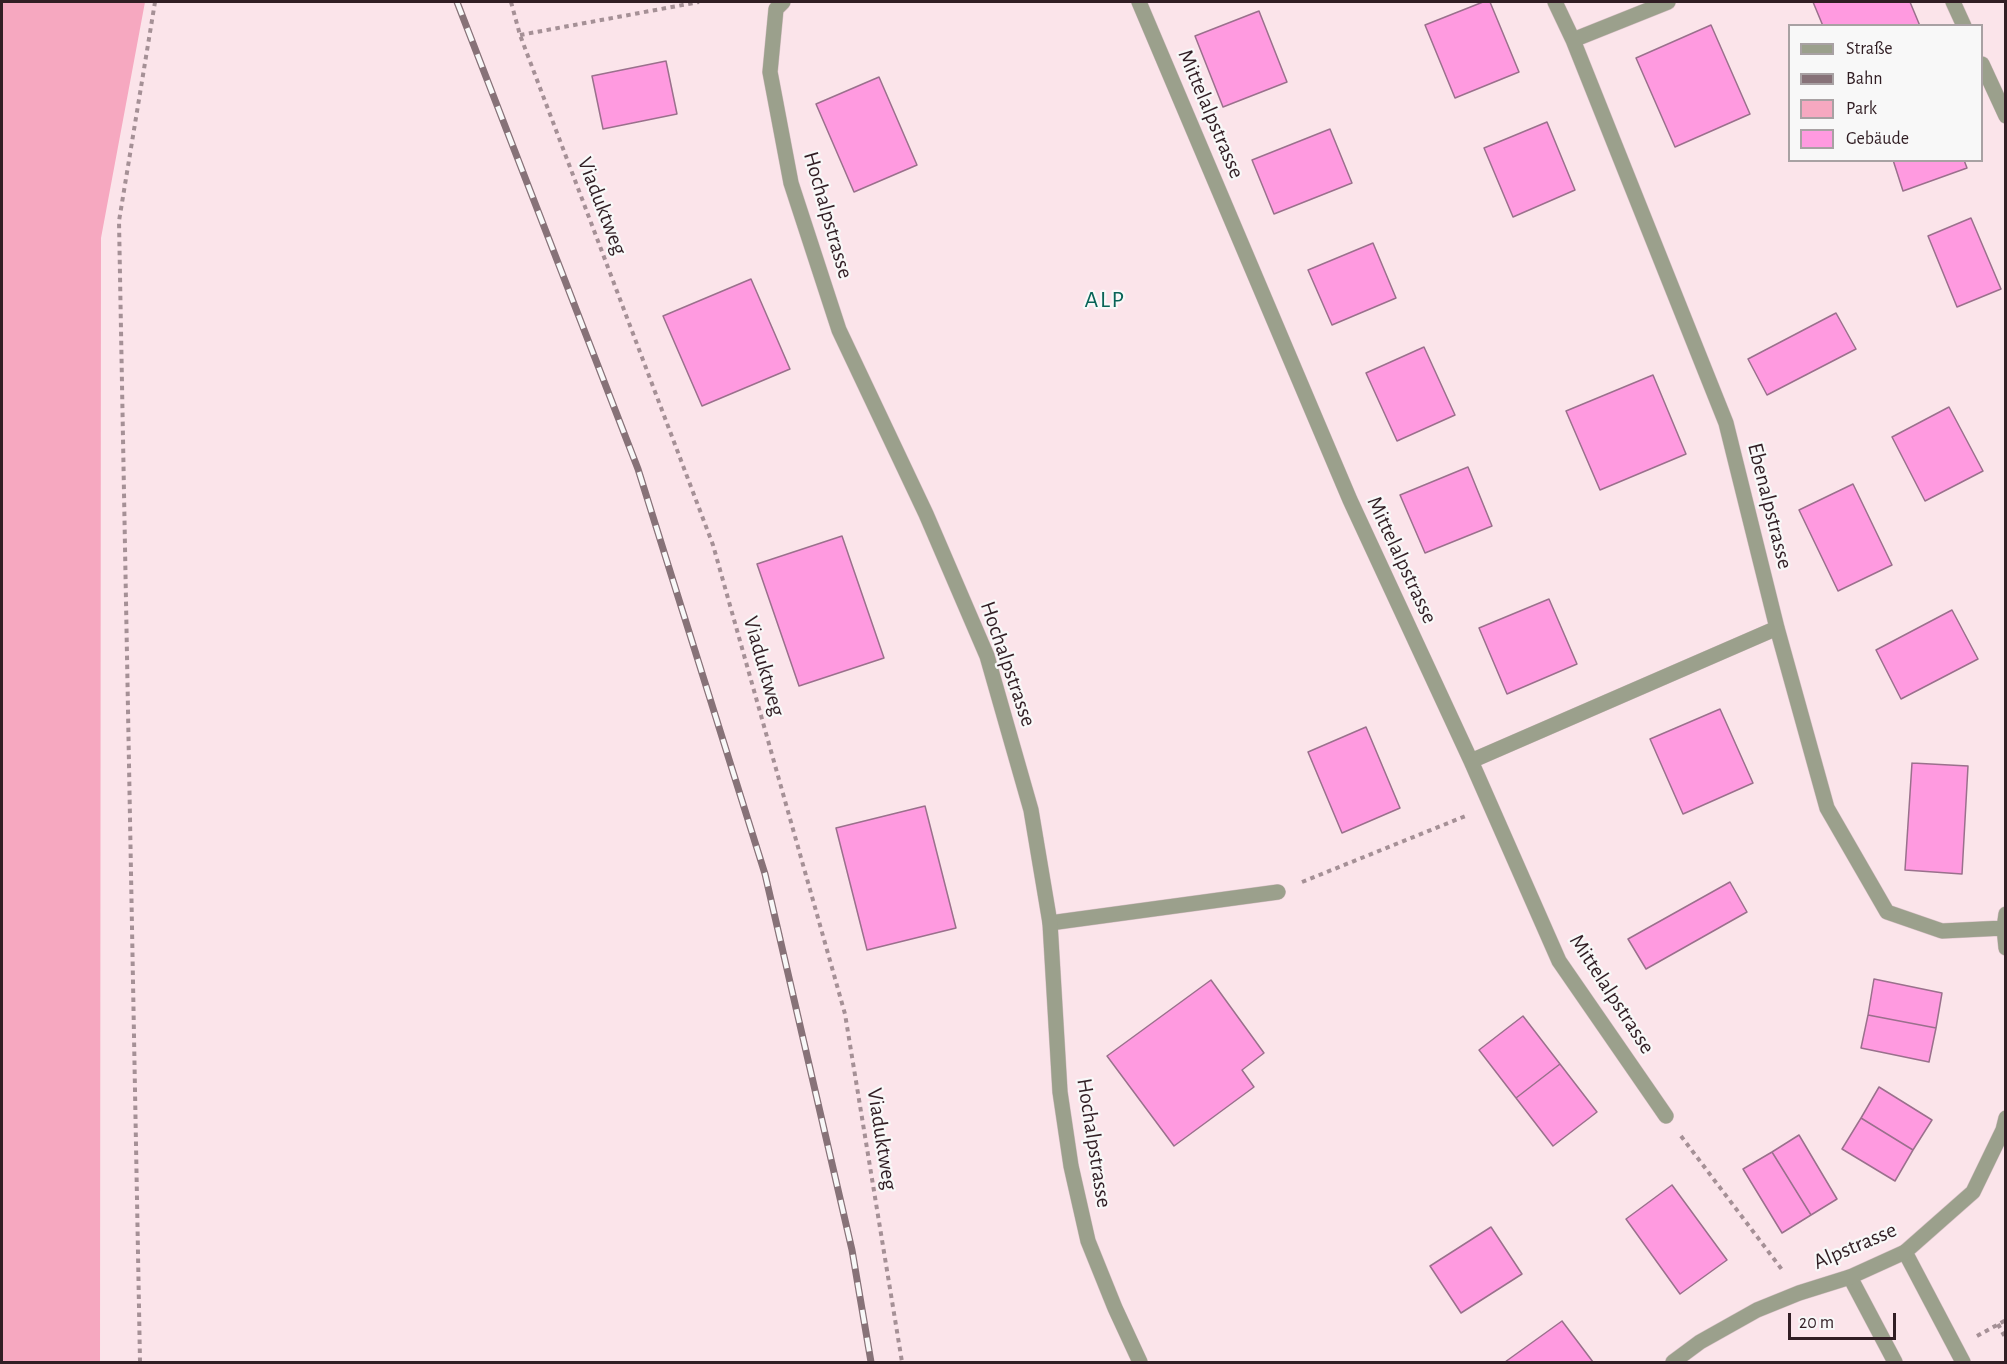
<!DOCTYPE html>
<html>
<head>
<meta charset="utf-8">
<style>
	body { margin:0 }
	#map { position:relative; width:2007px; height:1364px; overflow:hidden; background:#fbe4ea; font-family:"Alegreya Sans",sans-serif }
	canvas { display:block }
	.frame { position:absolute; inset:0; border:3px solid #311e24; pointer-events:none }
	.legend { position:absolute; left:1788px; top:24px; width:195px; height:138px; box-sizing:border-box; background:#f8f8f8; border:2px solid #a8a1a3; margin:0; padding:8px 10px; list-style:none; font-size:18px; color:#311e24 }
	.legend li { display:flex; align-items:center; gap:12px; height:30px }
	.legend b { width:30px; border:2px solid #a8a1a3 }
	.scale { position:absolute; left:1788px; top:1313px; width:108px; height:27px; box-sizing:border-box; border:3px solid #311e24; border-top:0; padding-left:8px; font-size:18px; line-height:21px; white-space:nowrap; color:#311e24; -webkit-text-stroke:4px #f8f8f8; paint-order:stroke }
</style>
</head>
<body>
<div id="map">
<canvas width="2007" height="1364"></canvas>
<div class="frame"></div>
<ul class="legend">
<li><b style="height:8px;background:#9ba08c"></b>Straße</li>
<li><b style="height:8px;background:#877278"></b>Bahn</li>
<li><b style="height:16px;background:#f6a8c0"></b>Park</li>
<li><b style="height:16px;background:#ff9ae0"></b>Gebäude</li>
</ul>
<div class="scale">20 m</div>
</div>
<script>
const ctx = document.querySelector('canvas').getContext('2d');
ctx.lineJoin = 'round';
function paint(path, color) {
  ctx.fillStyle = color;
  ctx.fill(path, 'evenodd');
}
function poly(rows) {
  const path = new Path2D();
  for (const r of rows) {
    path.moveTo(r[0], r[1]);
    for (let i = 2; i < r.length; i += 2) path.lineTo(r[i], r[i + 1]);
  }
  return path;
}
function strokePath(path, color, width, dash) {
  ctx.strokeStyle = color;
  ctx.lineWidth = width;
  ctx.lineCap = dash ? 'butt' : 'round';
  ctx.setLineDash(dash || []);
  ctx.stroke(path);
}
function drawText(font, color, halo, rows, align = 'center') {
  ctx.font = font + ' "Alegreya Sans",sans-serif';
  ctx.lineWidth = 4.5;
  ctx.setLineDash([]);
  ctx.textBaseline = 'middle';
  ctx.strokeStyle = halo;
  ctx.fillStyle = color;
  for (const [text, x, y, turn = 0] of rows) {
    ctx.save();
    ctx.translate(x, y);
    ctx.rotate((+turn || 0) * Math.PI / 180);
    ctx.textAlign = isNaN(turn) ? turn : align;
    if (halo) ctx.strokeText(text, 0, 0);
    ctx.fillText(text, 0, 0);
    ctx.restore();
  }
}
paint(poly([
	[2,2,145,2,101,238,100,1362,2,1362]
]), '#f6a8c0');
const building = poly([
	[1483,2,1490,2,1519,72,1455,98,1425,25,1483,2],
	[1813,2,1910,2,1920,26,1823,26,1813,2],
	[1259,11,1287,82,1223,107,1195,36,1259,11],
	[1711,25,1750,114,1675,147,1636,58,1711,25],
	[666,61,677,114,603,129,592,76,666,61],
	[879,77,917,165,854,192,816,104,879,77],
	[1547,122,1575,190,1513,217,1484,148,1547,122],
	[1330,129,1352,183,1274,214,1252,160,1330,129],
	[1893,160,1964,160,1967,168,1903,191,1893,160],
	[1971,218,2001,289,1957,307,1928,236,1971,218],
	[1373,243,1396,298,1332,325,1308,270,1373,243],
	[751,279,790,369,702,406,663,316,751,279],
	[1836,313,1856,349,1767,395,1748,359,1836,313],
	[1424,347,1455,415,1397,441,1366,373,1424,347],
	[1653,375,1686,454,1600,490,1566,411,1653,375],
	[1949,407,1983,471,1925,501,1892,437,1949,407],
	[1468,467,1492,526,1425,553,1400,495,1468,467],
	[1853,484,1892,565,1838,591,1799,510,1853,484],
	[842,536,884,658,799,686,757,564,842,536],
	[1549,599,1577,664,1507,694,1479,628,1549,599],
	[1952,610,1978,659,1901,699,1876,650,1952,610],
	[1720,709,1753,783,1683,814,1650,739,1720,709],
	[1366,727,1400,808,1342,833,1308,752,1366,727],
	[1912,763,1968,766,1962,874,1905,870,1912,763],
	[925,806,956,928,867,950,836,828,925,806],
	[1730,882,1747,912,1646,969,1628,939,1730,882],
	[1874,979,1942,993,1936,1028,1868,1015,1874,979],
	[1211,980,1264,1053,1242,1070,1254,1087,1174,1146,1107,1056,1211,980],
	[1868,1015,1936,1028,1929,1062,1861,1048,1868,1015],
	[1523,1016,1560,1064,1516,1098,1479,1050,1523,1016],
	[1560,1064,1597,1112,1553,1146,1516,1098,1560,1064],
	[1879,1087,1932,1120,1913,1150,1861,1118,1879,1087],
	[1861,1118,1913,1150,1895,1181,1842,1149,1861,1118],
	[1799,1135,1837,1199,1811,1215,1772,1152,1799,1135],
	[1772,1152,1811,1215,1782,1233,1743,1169,1772,1152],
	[1672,1185,1727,1260,1680,1294,1626,1219,1672,1185],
	[1491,1227,1522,1274,1461,1313,1430,1266,1491,1227],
	[1562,1321,1593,1362,1505,1362,1562,1321]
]);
paint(building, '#ff9ae0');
strokePath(building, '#9a708c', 1.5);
const lane = poly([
	[1050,923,1278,892],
	[1905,1252,1963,1362],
	[1850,1277,1895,1362]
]);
const street = poly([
	[783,2,776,9,770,72,791,183,839,330,926,514,987,656,1031,810,1050,923,1060,1092,1071,1166,1088,1241,1115,1308,1140,1362],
	[1139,2,1350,500,1471,761,1559,961,1666,1116],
	[1555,2,1573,40,1726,423,1777,628,1827,808,1887,912,1942,931,2004,928],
	[1953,2,1964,26],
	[1573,40,1668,2],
	[1982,64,2006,116],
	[1471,761,1777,628],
	[2006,914,2004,928,2006,948],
	[1673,1362,1700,1342,1757,1310,1799,1293,1850,1277,1905,1252,1973,1192,2003,1130,2006,1118]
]);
strokePath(lane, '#d7c0c6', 16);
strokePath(street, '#d7c0c6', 16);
strokePath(poly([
	[511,2,520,35,713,545,845,1014,902,1362],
	[520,35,699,2],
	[1302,882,1468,815],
	[1681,1136,1783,1271],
	[1998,1324,2006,1339],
	[1977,1336,2006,1320],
	[140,1362,119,221,155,2]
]), '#a59096', 4, [4.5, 4.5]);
strokePath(lane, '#9ba08c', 15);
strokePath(street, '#9ba08c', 15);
const rail = poly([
	[457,2,638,469,765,874,852,1250,871,1362]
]);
strokePath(rail, '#877278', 7);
strokePath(rail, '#f8f8f8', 4.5, [14]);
drawText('22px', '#311e24', '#f8f8f8', [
	["Mittelalpstrasse",1211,114,67],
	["Viaduktweg",602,206,69],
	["Hochalpstrasse",828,215,74],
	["Ebenalpstrasse",1770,506,76],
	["Mittelalpstrasse",1402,560,65],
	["Hochalpstrasse",1008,664,71],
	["Viaduktweg",764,666,74],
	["Mittelalpstrasse",1612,994,57],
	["Viaduktweg",882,1139,81],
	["Hochalpstrasse",1094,1143,81],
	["Alpstrasse",1855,1246,-23]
]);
ctx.letterSpacing = '1.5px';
drawText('24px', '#086457', '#f8f8f8', [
	["ALP",1105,300]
]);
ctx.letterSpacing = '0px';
</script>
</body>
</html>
